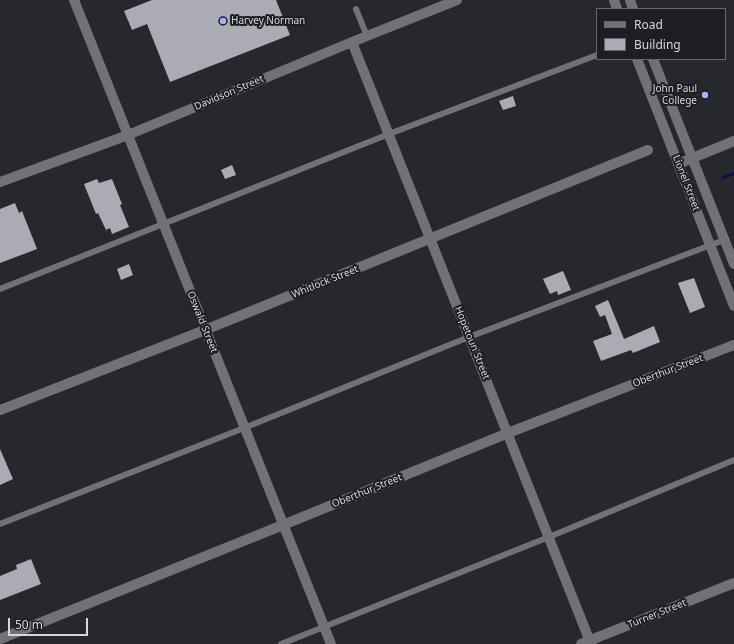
<!DOCTYPE html>
<html>
<head>
<meta charset="utf-8">
<style>
	body { margin:0 }
	#map { position:relative; width:734px; height:644px; overflow:hidden; background:#27282d; font-family:"Noto Sans",sans-serif }
	canvas { display:block }
	.legend { position:absolute; left:596px; top:8px; width:130px; height:52px; box-sizing:border-box; background:#1d1e23; border:1px solid #67686c; margin:0; padding:5px 7px; list-style:none; font-size:12px; color:#d6d7da }
	.legend li { display:flex; align-items:center; gap:8px; height:20px }
	.legend b { width:20px; border:1px solid #67686c }
	.scale { position:absolute; left:8px; top:618px; width:80px; height:18px; box-sizing:border-box; border:2px solid #d6d7da; border-top:0; padding-left:5px; font-size:12px; line-height:14px; white-space:nowrap; color:#d6d7da; -webkit-text-stroke:3px #1d1e23; paint-order:stroke }
</style>
</head>
<body>
<div id="map">
<canvas width="734" height="644"></canvas>
<ul class="legend">
<li><b style="height:5px;background:#707278"></b>Road</li>
<li><b style="height:11px;background:#abacb3"></b>Building</li>
</ul>
<div class="scale">50 m</div>
</div>
<script>
const ctx = document.querySelector('canvas').getContext('2d');
ctx.lineJoin = 'round';
function poly(rows) {
  const path = new Path2D();
  for (const r of rows) {
    path.moveTo(r[0], r[1]);
    for (let i = 2; i < r.length; i += 2) path.lineTo(r[i], r[i + 1]);
  }
  return path;
}
function strokePath(path, color, width, dash) {
  ctx.strokeStyle = color;
  ctx.lineWidth = width;
  ctx.lineCap = dash ? 'butt' : 'round';
  ctx.setLineDash(dash || []);
  ctx.stroke(path);
}
function paint(path, color) {
  ctx.fillStyle = color;
  ctx.fill(path, 'evenodd');
}
function drawText(font, color, halo, rows, align = 'center') {
  ctx.font = font + ' "Noto Sans",sans-serif';
  ctx.lineWidth = 4;
  ctx.setLineDash([]);
  ctx.textBaseline = 'middle';
  ctx.strokeStyle = halo;
  ctx.fillStyle = color;
  for (const [text, x, y, turn = 0] of rows) {
    ctx.save();
    ctx.translate(x, y);
    ctx.rotate((+turn || 0) * Math.PI / 180);
    ctx.textAlign = isNaN(turn) ? turn : align;
    if (halo) ctx.strokeText(text, 0, 0);
    ctx.fillText(text, 0, 0);
    ctx.restore();
  }
}
strokePath(poly([
	[723,178,734,173]
]), '#110d48', 3);
paint(poly([
	[152,0,276,0,290,35,170,82,147,24,132,30,124,11],
	[513,96,516,106,503,110,499,101],
	[232,165,236,175,225,179,221,170],
	[97,179,99,183,112,179,122,204,120,205,129,227,112,234,110,228,106,230,98,213,96,214,84,184],
	[15,203,19,213,22,211,37,249,0,263,0,209],
	[129,264,133,275,121,280,117,269],
	[563,271,571,290,558,295,557,291,550,294,543,279],
	[694,278,705,307,690,313,678,283],
	[608,300,624,339,654,326,660,342,633,353,631,350,601,361,593,341,612,334,605,315,600,317,595,306],
	[0,449,13,479,0,485],
	[31,559,41,584,0,600,0,576,17,569,16,565]
]), '#abacb3');
strokePath(poly([
	[356,9,367,36],
	[0,289,389,134,597,55],
	[0,524,244,428,469,337,724,240],
	[281,644,549,537,734,460]
]), '#707278', 6);
strokePath(poly([
	[74,0,331,644],
	[352,42,591,644],
	[678,164,734,141],
	[0,182,128,135,352,42,457,0],
	[0,410,205,330,648,150],
	[0,639,283,525,508,433,734,345],
	[581,644,734,583]
]), '#707278', 10);
strokePath(poly([
	[614,0,617,9],
	[630,0,633,9],
	[637,59,734,306],
	[653,59,734,264]
]), '#707278', 10);
for (const [x, y, r, color] of [
	[223,21,4,"#a5b1fc"],
	[705,95,4,"#a5b1fc"]
]) {
  const dot = new Path2D();
  dot.arc(x, y, r, 0, 2 * Math.PI);
  ctx.fillStyle = color;
  ctx.fill(dot);
  strokePath(dot, '#1d1e23', 1.5);
}
drawText('10px', '#d6d7da', '#1d1e23', [
	["Harvey Norman",231,21],
	["John Paul",697,89,"right"],
	["College",697,101,"right"]
], 'left');
drawText('10px', '#d6d7da', '#1d1e23', [
	["Davidson Street",229,93,-23],
	["Lionel Street",686,183,69],
	["Whitlock Street",325,282,-22],
	["Oswald Street",202,322,68],
	["Hopetoun Street",472,343,68],
	["Oberthur Street",668,371,-21],
	["Oberthur Street",367,491,-22],
	["Turner Street",657,614,-22]
]);
</script>
</body>
</html>
